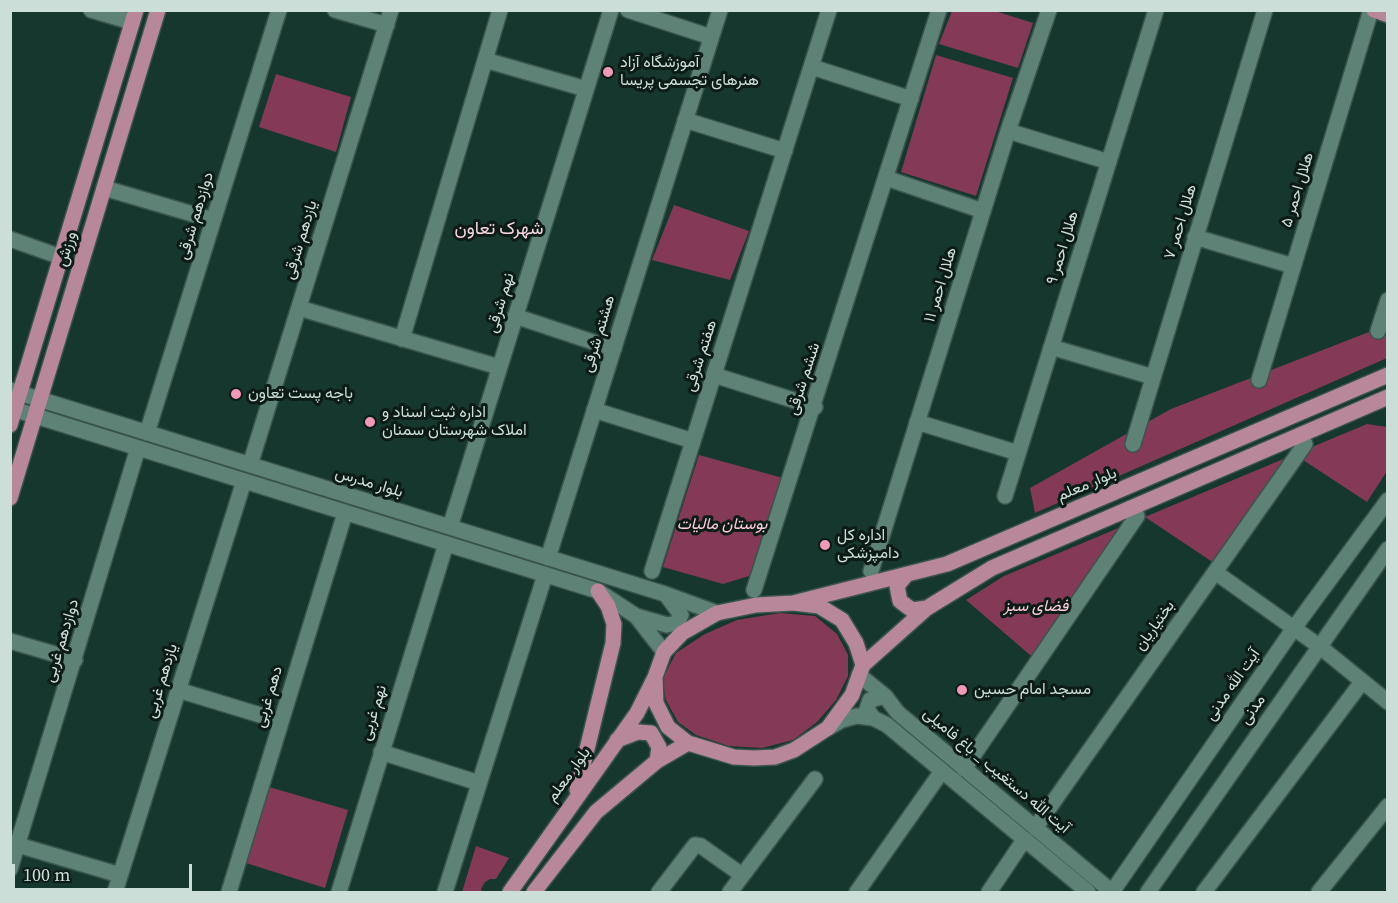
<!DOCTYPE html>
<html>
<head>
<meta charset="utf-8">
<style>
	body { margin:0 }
	#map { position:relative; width:1398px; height:903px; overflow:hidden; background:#15372e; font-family:"Source Serif 4",serif }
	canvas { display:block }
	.frame { position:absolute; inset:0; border:12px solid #cbded8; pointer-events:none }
	.scale { position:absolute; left:12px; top:864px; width:180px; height:27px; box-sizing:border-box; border:3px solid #cbded8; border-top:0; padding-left:8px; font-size:18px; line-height:21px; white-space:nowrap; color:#cbded8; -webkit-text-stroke:4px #0d1b17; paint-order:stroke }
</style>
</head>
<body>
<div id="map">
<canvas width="1398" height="903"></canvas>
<div class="frame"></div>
<div class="scale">100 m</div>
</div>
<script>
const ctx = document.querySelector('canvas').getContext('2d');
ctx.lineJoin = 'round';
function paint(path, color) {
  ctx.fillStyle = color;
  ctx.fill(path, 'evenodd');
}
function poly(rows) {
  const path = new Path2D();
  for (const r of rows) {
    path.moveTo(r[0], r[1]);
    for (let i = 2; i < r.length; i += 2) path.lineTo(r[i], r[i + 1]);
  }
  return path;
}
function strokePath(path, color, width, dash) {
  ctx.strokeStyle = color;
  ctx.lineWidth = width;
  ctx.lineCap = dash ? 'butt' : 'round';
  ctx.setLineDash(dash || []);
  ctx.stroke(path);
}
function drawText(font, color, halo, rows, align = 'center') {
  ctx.font = font + ' "Source Serif 4",Vazirmatn,serif';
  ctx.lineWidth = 6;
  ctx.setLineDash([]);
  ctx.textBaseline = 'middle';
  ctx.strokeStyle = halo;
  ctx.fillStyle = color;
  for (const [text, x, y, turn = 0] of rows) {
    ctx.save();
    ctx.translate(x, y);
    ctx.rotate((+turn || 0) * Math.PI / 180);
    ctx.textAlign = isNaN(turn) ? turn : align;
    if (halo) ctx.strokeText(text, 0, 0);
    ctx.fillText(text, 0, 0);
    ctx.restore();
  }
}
paint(poly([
	[952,11,995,11,1033,23,1018,68,939,44],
	[936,55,1013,78,976,196,901,172],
	[276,74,351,97,336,152,259,127],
	[674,205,749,231,730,280,652,260],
	[1387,325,1387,358,1035,513,1030,488,1171,409],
	[1367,424,1387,427,1387,471,1367,502,1297,456,1223,569,1145,517,1044,667,966,600,1004,576],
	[699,455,783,478,752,575,723,584,663,567],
	[780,613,815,616,837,634,848,655,848,676,836,700,817,722,793,740,762,748,729,746,696,735,678,722,666,700,662,680,676,653,705,634,737,620],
	[269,787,348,810,325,888,246,863],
	[476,846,509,858,496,879,490,879,485,882,481,889,482,892,462,892]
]), '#843a56');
const minor = poly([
	[91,10,132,22],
	[335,10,387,25],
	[628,10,711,37],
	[485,60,586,89],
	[812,67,911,99],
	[685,120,785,151],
	[1008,131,1109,162],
	[886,178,983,211],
	[104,188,213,220],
	[1195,237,1293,266],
	[10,239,61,257],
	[299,308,499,367],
	[515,316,614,349],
	[1378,331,1388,300],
	[402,339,500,10],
	[1051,347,1153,377],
	[714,375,815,407],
	[1259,380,1371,10],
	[10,390,665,594,717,613],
	[10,408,598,591,636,616,664,652],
	[594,410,693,441],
	[917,422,1018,453],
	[147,433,279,10],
	[1133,444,1265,10],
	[250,465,391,10],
	[1005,496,1156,10],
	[450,527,611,10],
	[548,558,720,10],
	[652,571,829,10],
	[871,571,1008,131,1049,10],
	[1215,572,1319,646,1388,702],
	[754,590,939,10],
	[636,616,667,625,677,623,681,615,667,596],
	[10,641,75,660],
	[859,675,885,696,898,713,1112,892],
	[178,690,280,721],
	[873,718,867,709,870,700,885,696],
	[828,728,842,720,857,716,873,718,887,725,1088,892],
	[381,752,479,783],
	[964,769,1137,516],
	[1035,828,1305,444],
	[18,845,120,875],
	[10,869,138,448],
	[115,892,244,481],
	[229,892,345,513],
	[339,892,446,544],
	[445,892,545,575],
	[659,892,695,845,701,846,742,875],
	[730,892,815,779],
	[857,892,942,771],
	[989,892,1024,840],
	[1112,892,1294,628,1388,500],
	[1148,892,1388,549],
	[1204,892,1362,682],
	[1319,892,1388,806]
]);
const major = poly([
	[1374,10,1388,15],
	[10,425,136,10],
	[10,498,158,10],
	[907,574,897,586,900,601,912,610,927,608],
	[793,603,819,606,842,620,856,643,863,665,852,695,828,728,794,750,775,757,754,758,734,757,688,743,668,727,656,703,655,677,664,652,682,633,717,613,756,605,793,603,947,564,1388,375],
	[863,665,927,608,992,568,1388,397],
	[617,740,638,732,651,733,659,747,657,761],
	[577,790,613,643,614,624,608,606,598,591],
	[510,892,637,713,655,677],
	[534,892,596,812,657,761,688,743]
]);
strokePath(minor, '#39544c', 18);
strokePath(major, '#39544c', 18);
strokePath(minor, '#5f8277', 15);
strokePath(major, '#b88799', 15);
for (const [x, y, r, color] of [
	[608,72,6,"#f09ab7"],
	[236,394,6,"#f09ab7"],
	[370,422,6,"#f09ab7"],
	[825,545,6,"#f09ab7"],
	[962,690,6,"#f09ab7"]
]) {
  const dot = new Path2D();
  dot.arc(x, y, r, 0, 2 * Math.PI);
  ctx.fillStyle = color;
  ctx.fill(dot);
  strokePath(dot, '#0d1b17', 2);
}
drawText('16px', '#cbded8', '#0d1b17', [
	["آموزشگاه آزاد",620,63],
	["هنرهای تجسمی پریسا",620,81],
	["باجه پست تعاون",248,394],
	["اداره ثبت اسناد و",382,413],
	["املاک شهرستان سمنان",382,431],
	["اداره کل",837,536],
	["دامپزشکی",837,554],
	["مسجد امام حسین",974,690]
], 'left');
drawText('16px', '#cbded8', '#0d1b17', [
	["هلال احمر ۵",1298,190,-73],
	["دوازدهم شرقی",196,216,-73],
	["هلال احمر ۷",1181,222,-73],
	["یازدهم شرقی",301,240,-73],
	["هلال احمر ۹",1063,248,-73],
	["ورزش",67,249,-73],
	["هلال احمر ۱۱",941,285,-73],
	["نهم شرقی",501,303,-73],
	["هشتم شرقی",599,334,-73],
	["هفتم شرقی",701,356,-72],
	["ششم شرقی",804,379,-72],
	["بلوار مدرس",369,483,17],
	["بلوار معلم",1087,485,-23],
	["بختیاریان",1155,626,-55],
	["دوازدهم غربی",62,641,-73],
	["یازدهم غربی",162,681,-73],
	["آیت الله مدنی",1233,685,-55],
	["دهم غربی",269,697,-73],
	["مدنی",1253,710,-55],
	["نهم غربی",374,713,-73],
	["آیت الله دستغیب _ باغ فامیلی",996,771,40],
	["بلوار معلم",569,775,-54]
]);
drawText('italic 16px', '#feccdb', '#0d1b17', [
	["بوستان مالیات",722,525],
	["فضای سبز",1036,607]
]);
drawText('18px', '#f9d7e1', '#0d1b17', [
	["شهرک تعاون",499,229]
]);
</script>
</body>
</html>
